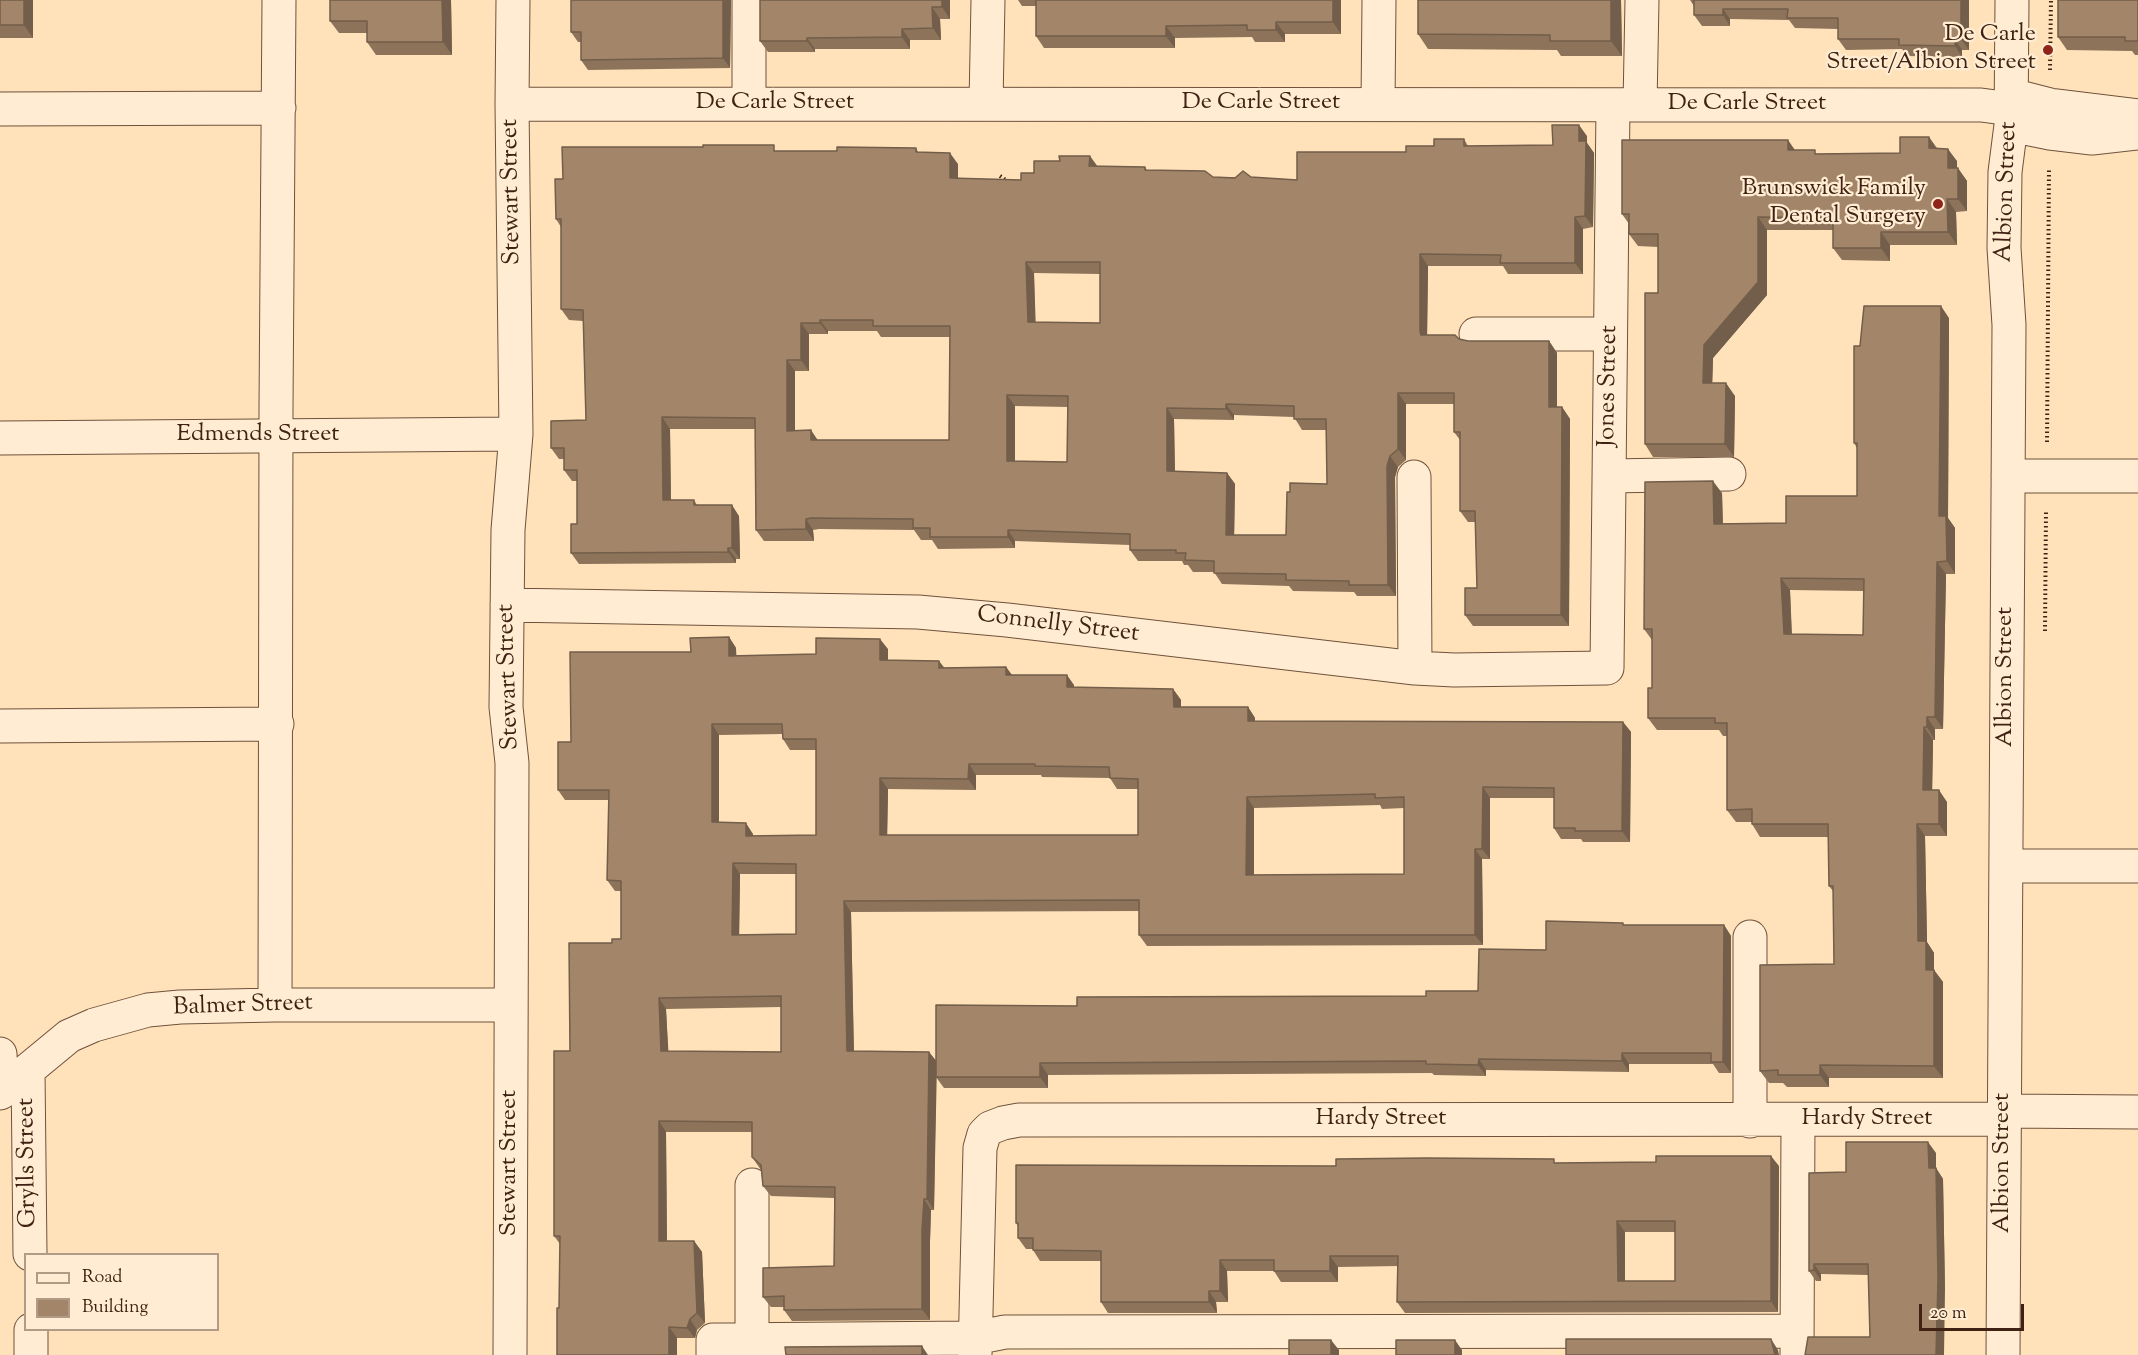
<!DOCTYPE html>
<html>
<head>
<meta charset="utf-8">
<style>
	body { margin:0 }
	#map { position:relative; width:2138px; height:1355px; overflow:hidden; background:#ffe2b9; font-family:"Sorts Mill Goudy",serif }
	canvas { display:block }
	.legend { position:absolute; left:24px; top:1253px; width:195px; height:78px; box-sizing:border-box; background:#ffecd2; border:2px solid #b29b86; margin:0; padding:8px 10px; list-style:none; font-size:18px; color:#3f2213 }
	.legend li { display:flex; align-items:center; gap:12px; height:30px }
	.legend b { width:30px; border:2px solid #b29b86 }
	.scale { position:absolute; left:1919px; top:1304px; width:105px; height:27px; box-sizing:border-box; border:3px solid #3f2213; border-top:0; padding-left:8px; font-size:18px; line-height:21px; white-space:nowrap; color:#3f2213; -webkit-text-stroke:4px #ffecd2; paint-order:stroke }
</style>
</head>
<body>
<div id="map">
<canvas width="2138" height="1355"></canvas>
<ul class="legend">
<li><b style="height:8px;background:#ffecd2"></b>Road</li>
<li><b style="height:16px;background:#a38669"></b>Building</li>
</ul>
<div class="scale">20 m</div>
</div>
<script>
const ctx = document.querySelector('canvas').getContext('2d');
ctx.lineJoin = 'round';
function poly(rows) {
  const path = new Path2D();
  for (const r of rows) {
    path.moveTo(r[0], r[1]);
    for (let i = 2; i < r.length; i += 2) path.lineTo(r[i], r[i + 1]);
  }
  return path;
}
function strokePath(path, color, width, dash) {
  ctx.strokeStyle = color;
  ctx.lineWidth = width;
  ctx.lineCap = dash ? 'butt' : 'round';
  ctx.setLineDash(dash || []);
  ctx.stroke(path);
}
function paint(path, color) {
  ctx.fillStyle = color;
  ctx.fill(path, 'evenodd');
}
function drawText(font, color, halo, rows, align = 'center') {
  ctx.font = font + ' "Sorts Mill Goudy",serif';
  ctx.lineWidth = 4.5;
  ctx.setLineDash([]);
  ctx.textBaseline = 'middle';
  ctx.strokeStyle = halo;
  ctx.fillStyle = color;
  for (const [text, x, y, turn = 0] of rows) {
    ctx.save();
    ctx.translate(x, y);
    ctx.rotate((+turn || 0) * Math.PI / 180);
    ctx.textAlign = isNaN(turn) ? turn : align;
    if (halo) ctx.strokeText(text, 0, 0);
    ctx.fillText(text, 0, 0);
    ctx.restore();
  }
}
const minor = poly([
	[749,0,749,104],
	[2011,95,2050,105,2138,116],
	[986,103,988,0],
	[512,104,1981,105,2011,109],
	[1378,104,1379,0],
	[1640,105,1642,0],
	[0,109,279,108],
	[2011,125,2050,133,2092,138,2138,133],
	[1476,334,1610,334],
	[0,438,516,434],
	[1609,476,1729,474],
	[2008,476,2138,476],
	[1414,477,1415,668],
	[507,605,918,612,1007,620,1415,668,1454,670,1607,668,1613,105],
	[0,726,277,724],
	[2006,866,2138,866],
	[275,1005,276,407,279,0],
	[0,1054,2,1092],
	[28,1071,30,1254],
	[0,1093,69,1036,94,1025,148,1010,180,1007,275,1005,511,1005],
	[2004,1111,2138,1112],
	[1750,1121,1750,937],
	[31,1330,31,1355],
	[752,1340,752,1185],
	[510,1355,512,763,506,707,508,530,516,434,512,104,513,0],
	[713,1355,713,1340,975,1338,1005,1332,1797,1331],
	[975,1355,980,1148,984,1134,990,1128,1003,1123,1019,1120,2004,1119],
	[1797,1355,1798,1120],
	[2003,1355,2009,325,2004,248,2005,172,2011,125,2012,0]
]);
strokePath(minor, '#6f523c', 35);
strokePath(poly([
	[2050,70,2051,0],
	[1000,176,1007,181],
	[2047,442,2049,168],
	[2045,631,2046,510]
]), '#3f2213', 4, [1.5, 3]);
strokePath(minor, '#ffecd2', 33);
paint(poly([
	[0,0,33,0,33,38,0,38],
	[330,0,451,0,452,55,376,55,367,42,367,33,339,33,330,21],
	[731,0,730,68,588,70,581,60,581,42,578,42,571,32],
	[760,0,950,0,950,19,940,19,941,40,910,40,910,49,815,49,815,52,768,52,760,41],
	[1018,0,1341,0,1341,34,1285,34,1285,42,1255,42,1252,37,1175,38,1175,48,1044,48,1036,36,1036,6,1022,6],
	[1621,0,1622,56,1561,56,1557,50,1428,49,1418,34],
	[1690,0,1969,0,1969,50,1962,50,1962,57,1907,56,1902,49,1846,50,1838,39,1838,29,1795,28,1789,20,1730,19,1730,26,1702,26,1694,15,1694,6],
	[2138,0,2138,55,2135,55,2132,51,2067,50,2058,37],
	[1587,136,1587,143,1594,153,1593,227,1583,229,1583,274,1508,274,1503,266,1428,266,1427,335,1459,339,1468,341,1549,341,1557,353,1557,407,1562,407,1570,419,1569,626,1473,626,1465,615,1477,588,1476,522,1468,522,1460,511,1460,440,1454,432,1454,404,1406,404,1406,460,1398,467,1395,477,1396,596,1357,596,1354,592,1293,591,1289,586,1222,584,1214,572,1193,572,1188,565,1184,565,1182,561,1138,561,1130,550,1130,545,1015,541,1015,548,938,549,932,540,921,540,914,530,819,529,813,530,814,541,764,541,756,530,755,429,670,429,671,500,694,500,697,505,739,516,740,559,736,559,736,563,579,564,571,553,577,524,577,481,572,481,564,470,564,459,559,459,551,448,586,420,583,321,569,320,561,309,561,227,556,219,563,179,779,151,837,151,916,148,918,152,958,164,958,179,1021,180,1034,173,1097,166,1145,167,1147,170,1213,177,1251,177,1297,180,1406,152,1464,139,1468,146,1553,145],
	[1034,273,1100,274,1100,323,1035,322],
	[828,331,877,331,881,337,950,337,949,440,818,440,795,431,795,371,809,371,809,334,828,334],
	[1015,406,1068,407,1067,462,1015,461],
	[1234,415,1294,417,1302,430,1327,430,1327,484,1290,492,1286,535,1234,535,1235,484,1227,473,1175,472,1174,419,1234,420],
	[1929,137,1937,148,1957,161,1957,168,1967,181,1967,211,1956,212,1957,245,1890,245,1890,261,1842,260,1833,248,1833,230,1767,230,1767,295,1713,358,1712,383,1735,396,1734,457,1653,457,1645,444,1658,293,1658,247,1638,246,1629,234,1629,224,1622,214,1795,150,1818,154,1900,153],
	[1949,318,1948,518,1955,528,1955,574,1946,574,1943,729,1935,729,1935,740,1933,740,1932,790,1947,802,1947,836,1925,836,1927,942,1934,953,1934,970,1943,982,1943,1078,1829,1078,1829,1087,1787,1087,1783,1083,1769,1083,1760,1071,1834,964,1833,891,1829,886,1828,837,1760,837,1752,824,1752,822,1736,822,1727,810,1727,736,1723,736,1719,730,1657,730,1648,718,1652,688,1652,640,1644,629,1722,493,1723,524,1786,523,1857,496,1857,448,1854,443,1860,346],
	[1790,590,1863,591,1863,635,1792,634],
	[729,637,736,648,736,656,816,654,888,649,888,660,944,668,1006,667,1012,675,1074,685,1074,688,1173,689,1181,700,1181,707,1248,707,1255,718,1255,721,1623,722,1631,732,1630,842,1583,842,1581,839,1561,839,1554,828,1554,798,1490,798,1490,859,1482,859,1483,945,1147,946,1139,935,1139,911,851,912,854,1051,929,1052,936,1061,1077,1006,1426,996,1478,991,1546,950,1625,925,1724,925,1731,936,1731,1073,1719,1073,1713,1064,1629,1064,1629,1072,1486,1070,1486,1076,1434,1075,1432,1073,1048,1075,1048,1088,944,1088,936,1077,934,1210,931,1210,930,1241,930,1320,792,1321,784,1310,784,1307,771,1307,763,1297,834,1266,834,1198,771,1196,763,1186,761,1170,752,1157,752,1132,666,1132,667,1241,694,1241,702,1252,705,1323,697,1330,695,1338,677,1338,677,1355,557,1355,559,1308,560,1244,554,1236,570,1051,612,943,621,939,621,891,615,891,607,880,609,800,565,800,558,790,571,742,691,652],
	[782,734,783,739,790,750,816,750,816,835,753,836,753,834,719,822,719,735],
	[976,775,1041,775,1042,777,1110,778,1117,789,1138,789,1138,835,887,835,888,789,976,790],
	[1380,805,1382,809,1404,808,1404,874,1254,875,1254,808],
	[740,874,796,874,796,934,739,935],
	[781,1007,781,1052,668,1051,666,1009],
	[1936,1153,1936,1168,1943,1179,1945,1290,1870,1337,1868,1275,1821,1274,1821,1281,1816,1281,1809,1271,1846,1172],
	[1557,1163,1779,1166,1778,1312,1405,1313,1397,1302,1398,1266,1338,1267,1338,1282,1281,1282,1274,1271,1227,1271,1228,1302,1216,1302,1217,1313,1108,1313,1101,1302,1101,1261,1040,1261,1033,1250,1033,1249,1026,1249,1018,1238,1018,1226,1016,1223,1336,1166],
	[1625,1232,1675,1232,1675,1281,1625,1281]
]), '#8c735a');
paint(poly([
	[24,0,33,0,33,38,24,25],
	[442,0,451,0,452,55,443,42],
	[723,0,731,0,730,68,723,58],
	[942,0,950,0,950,19,942,7],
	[1333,0,1341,0,1341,34,1333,22],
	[1611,0,1621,0,1622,56,1611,41],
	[1961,0,1969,0,1969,50,1961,39],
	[932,7,940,19,941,40,933,28],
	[1723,9,1730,19,1730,26,1723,15],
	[1276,22,1285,34,1285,42,1276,30],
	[1166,26,1175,38,1175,48,1166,36],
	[902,29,910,40,910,49,902,37],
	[807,38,815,49,815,52,807,41],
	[1955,39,1962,50,1962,57,1955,46],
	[1579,125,1587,136,1587,143,1594,153,1593,227,1585,216,1579,141],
	[1929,137,1937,150,1929,148],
	[1788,140,1797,153,1788,150],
	[1948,149,1957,161,1957,181,1948,168],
	[950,153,958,164,958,190,950,178],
	[1090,156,1098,167,1089,166],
	[1958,168,1967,181,1967,211,1958,199],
	[1947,199,1956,212,1957,245,1948,232],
	[1575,217,1583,229,1583,274,1575,263],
	[1758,217,1767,230,1767,295,1713,358,1712,396,1703,383,1704,345],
	[1881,232,1890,245,1890,261,1881,248],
	[1420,254,1428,266,1427,342,1421,335,1420,331],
	[1026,262,1034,273,1036,333,1028,322],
	[1941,306,1949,318,1948,518,1955,528,1955,574,1947,561,1939,516],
	[820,320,828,331,828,334,820,323],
	[801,323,809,334,809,371,801,360],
	[1549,341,1557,353,1557,419,1549,407],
	[787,360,795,371,795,442,787,431],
	[1726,383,1735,396,1734,457,1725,444],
	[1398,393,1406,404,1406,460,1398,449],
	[1007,395,1015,406,1015,472,1007,461],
	[1226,404,1234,415,1234,420,1226,409],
	[1562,407,1570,419,1569,626,1561,615],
	[1167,408,1174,419,1175,483,1167,471],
	[662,417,670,429,671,511,663,500],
	[811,430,819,442,811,440],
	[1390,456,1398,467,1395,477,1396,596,1388,585,1387,466],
	[1227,473,1235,484,1234,546,1226,535],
	[1713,481,1722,493,1723,536,1714,524],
	[732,505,739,516,740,559,732,548],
	[806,519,813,530,814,541,806,529],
	[1008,530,1015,541,1015,548,1008,537],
	[728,548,736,559,736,563,728,552],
	[1937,562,1946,574,1943,729,1935,717],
	[1781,578,1790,590,1792,646,1784,634],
	[729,637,736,648,737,667,729,656],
	[880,639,888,649,888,671,880,660],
	[939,661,947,671,939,668],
	[1006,667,1014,678,1006,675],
	[1067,675,1074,685,1074,698,1067,687],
	[1173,689,1181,700,1181,718,1174,707],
	[1248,707,1255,718,1255,732,1248,721],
	[1927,717,1935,729,1935,740,1927,727],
	[1623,722,1631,732,1630,842,1622,831],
	[712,724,719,735,719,833,712,822],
	[1924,727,1933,740,1932,802,1923,790],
	[969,764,976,775,976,790,968,779],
	[880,778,888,789,887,846,880,835],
	[1483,787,1490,798,1490,859,1482,849],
	[1939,790,1947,802,1947,836,1939,824],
	[1247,797,1254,808,1254,886,1246,875],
	[746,823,753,834,753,847,746,836],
	[1917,824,1925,836,1927,942,1934,953,1934,982,1926,970,1918,941],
	[1475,849,1482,859,1483,945,1475,935],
	[733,863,740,874,739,945,732,935],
	[844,901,851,912,854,1062,847,1051],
	[1724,925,1731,936,1731,1073,1723,1062],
	[1934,970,1943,982,1943,1078,1934,1066],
	[659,998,666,1009,669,1062,661,1051],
	[929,1052,937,1062,934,1210,927,1199],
	[1622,1053,1629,1064,1629,1072,1622,1061],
	[1479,1059,1486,1070,1486,1076,1478,1065],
	[1040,1063,1048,1075,1048,1088,1040,1077],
	[1820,1065,1829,1078,1829,1087,1820,1075],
	[659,1121,666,1132,667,1252,659,1241],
	[1928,1142,1936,1153,1936,1168,1943,1179,1945,1290,1944,1355,1936,1355],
	[1771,1156,1779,1166,1778,1312,1771,1301],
	[924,1199,931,1210,930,1241,930,1320,922,1309,922,1230],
	[1617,1221,1625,1232,1625,1292,1618,1281],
	[694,1241,702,1252,705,1323,697,1313],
	[1330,1256,1338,1267,1338,1282,1330,1271],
	[1220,1260,1227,1271,1228,1302,1220,1291],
	[1814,1264,1821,1274,1821,1281,1814,1270],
	[1209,1291,1216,1302,1217,1313,1209,1302],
	[690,1319,697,1330,695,1338,687,1328],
	[669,1327,677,1338,677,1355,669,1355],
	[1771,1339,1778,1350,1779,1355,1774,1355],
	[1331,1340,1339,1350,1339,1355,1331,1355],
	[1455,1340,1462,1350,1462,1355,1455,1355],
	[922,1346,928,1355,922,1355]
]), '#725e4a');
const building = poly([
	[0,0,24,0,24,25,0,25,0,0],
	[330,0,442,0,443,42,367,42,367,21,330,21,330,0],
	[571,0,723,0,723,58,581,60,581,32,571,32,571,0],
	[760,0,942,0,942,7,932,7,933,28,902,29,902,37,807,38,807,41,760,41,760,0],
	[1036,0,1333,0,1333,22,1276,22,1276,30,1247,30,1247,25,1166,26,1166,36,1036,36,1036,0],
	[1418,0,1611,0,1611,41,1550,41,1550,35,1418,34,1418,0],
	[1694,0,1961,0,1961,39,1955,39,1955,46,1899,45,1899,39,1838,39,1838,18,1787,18,1788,9,1723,9,1723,15,1694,15,1694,0],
	[2058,0,2138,0,2138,41,2125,41,2125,37,2058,37,2058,0],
	[1552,125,1579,125,1579,141,1586,141,1585,216,1575,217,1575,263,1500,263,1501,255,1420,254,1420,331,1421,335,1455,335,1459,339,1468,341,1549,341,1549,407,1562,407,1561,615,1465,615,1465,588,1477,588,1475,511,1460,511,1460,432,1454,432,1454,393,1398,393,1398,449,1390,456,1387,466,1388,585,1349,585,1349,581,1286,580,1286,574,1214,573,1214,561,1185,560,1186,553,1176,553,1176,550,1130,550,1130,534,1008,530,1008,537,930,537,930,528,913,528,913,519,811,518,806,519,806,529,756,530,755,418,662,417,663,500,694,500,694,505,732,505,732,548,728,548,728,552,571,553,571,524,577,524,577,470,564,470,564,448,551,448,551,421,586,420,583,310,561,309,561,219,556,219,555,179,563,179,562,147,703,147,703,145,774,145,774,151,837,151,837,147,916,148,916,152,950,153,950,178,1021,180,1021,173,1034,173,1034,161,1060,161,1059,156,1090,156,1089,166,1145,167,1145,170,1205,171,1213,177,1235,178,1243,171,1251,177,1297,180,1297,152,1406,152,1406,146,1434,146,1434,139,1464,139,1464,146,1553,145,1552,125],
	[1026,262,1100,262,1100,323,1028,322,1026,262],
	[820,320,873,320,873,326,950,326,949,440,811,440,811,430,787,431,787,360,801,360,801,323,820,323,820,320],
	[1007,395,1068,396,1067,462,1007,461,1007,395],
	[1226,404,1294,406,1294,419,1326,419,1327,484,1290,483,1290,492,1287,492,1286,535,1226,535,1227,473,1167,471,1167,408,1226,409,1226,404],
	[1900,137,1929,137,1929,148,1948,149,1948,168,1958,168,1958,199,1947,199,1948,232,1881,232,1881,248,1833,248,1833,218,1758,217,1758,282,1704,345,1703,383,1726,383,1725,444,1645,444,1645,293,1658,293,1658,234,1629,234,1629,214,1622,214,1622,140,1788,140,1788,150,1815,150,1815,154,1900,153,1900,137],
	[1864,306,1941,306,1939,516,1946,516,1947,561,1937,562,1935,717,1927,717,1927,727,1924,727,1923,790,1939,790,1939,824,1917,824,1918,941,1926,941,1926,970,1934,970,1934,1066,1820,1065,1820,1075,1778,1075,1778,1070,1760,1071,1760,965,1834,964,1833,886,1829,886,1828,824,1752,824,1752,809,1727,810,1727,723,1715,723,1715,718,1648,718,1648,688,1652,688,1652,629,1644,629,1645,482,1713,481,1714,524,1786,523,1786,496,1857,496,1857,443,1854,443,1854,346,1860,346,1864,306],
	[1781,578,1864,579,1863,635,1784,634,1781,578],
	[729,637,729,656,816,654,816,638,880,639,880,660,939,661,939,668,1006,667,1006,675,1067,675,1067,687,1173,689,1174,707,1248,707,1248,721,1623,722,1622,831,1575,831,1575,828,1554,828,1554,788,1483,787,1482,849,1475,849,1475,935,1139,935,1139,900,844,901,847,1051,929,1052,927,1199,924,1199,922,1230,922,1309,784,1310,784,1296,763,1297,763,1268,834,1266,835,1187,763,1186,761,1165,752,1157,752,1122,659,1121,659,1241,694,1241,697,1313,690,1319,687,1328,669,1327,669,1355,557,1355,557,1308,559,1308,560,1236,554,1236,554,1051,570,1051,569,943,612,943,612,939,621,939,621,881,607,880,609,790,558,790,558,742,571,742,570,652,691,652,690,638,729,637],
	[712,724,782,724,783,739,816,739,816,835,746,836,746,823,712,822,712,724],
	[969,764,1035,764,1035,766,1109,767,1110,778,1138,779,1138,835,880,835,880,778,968,779,969,764],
	[1375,794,1375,798,1404,797,1404,874,1246,875,1247,797,1375,794],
	[733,863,796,864,796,934,732,935,733,863],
	[781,996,781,1052,661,1051,659,998,781,996],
	[1546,921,1623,923,1623,925,1724,925,1723,1062,1711,1062,1711,1053,1622,1053,1622,1061,1479,1059,1478,1065,1426,1064,1426,1061,1040,1063,1040,1077,936,1077,936,1005,1077,1006,1077,997,1426,996,1426,991,1478,991,1479,949,1546,950,1546,921],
	[1846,1142,1928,1142,1929,1168,1936,1168,1938,1279,1936,1355,1805,1355,1808,1337,1870,1337,1868,1264,1814,1264,1814,1270,1809,1271,1809,1173,1846,1172,1846,1142],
	[1656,1156,1771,1156,1771,1301,1397,1302,1398,1256,1330,1256,1330,1271,1274,1271,1274,1260,1220,1260,1220,1291,1209,1291,1209,1302,1101,1302,1101,1251,1033,1250,1033,1238,1018,1238,1018,1223,1016,1223,1016,1165,1336,1166,1336,1159,1427,1158,1554,1159,1554,1163,1656,1162,1656,1156],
	[1617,1221,1675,1221,1675,1281,1618,1281,1617,1221],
	[1566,1339,1771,1339,1775,1355,1566,1355,1566,1339],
	[1289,1340,1331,1340,1331,1355,1289,1355,1289,1340],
	[1396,1340,1455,1340,1455,1355,1396,1355,1396,1340],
	[922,1346,922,1355,786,1355,785,1347,922,1346]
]);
paint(building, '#a38669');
strokePath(building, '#725e4a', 1.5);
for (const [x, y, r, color] of [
	[2048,50,6,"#8f2418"],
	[1938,204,6,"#8f2418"]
]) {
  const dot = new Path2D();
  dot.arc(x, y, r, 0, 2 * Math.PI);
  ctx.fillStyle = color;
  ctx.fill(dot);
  strokePath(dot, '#ffecd2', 2);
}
drawText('24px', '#3f2213', '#ffecd2', [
	["De Carle",2036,36],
	["Street/Albion Street",2036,64],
	["Brunswick Family",1926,190],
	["Dental Surgery",1926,218]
], 'right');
drawText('24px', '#3f2213', '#ffecd2', [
	["De Carle Street",775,104],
	["De Carle Street",1261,104],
	["De Carle Street",1747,105],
	["Stewart Street",513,192,-91],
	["Albion Street",2008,192,-88],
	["Jones Street",1610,386,-89],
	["Edmends Street",258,436],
	["Connelly Street",1058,626,7],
	["Stewart Street",510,677,-92],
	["Albion Street",2007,677,-90],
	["Balmer Street",243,1007,-2],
	["Hardy Street",1381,1120],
	["Hardy Street",1867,1120],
	["Grylls Street",29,1163,-91],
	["Stewart Street",511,1163,-90],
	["Albion Street",2004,1163,-90]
]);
</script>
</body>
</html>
